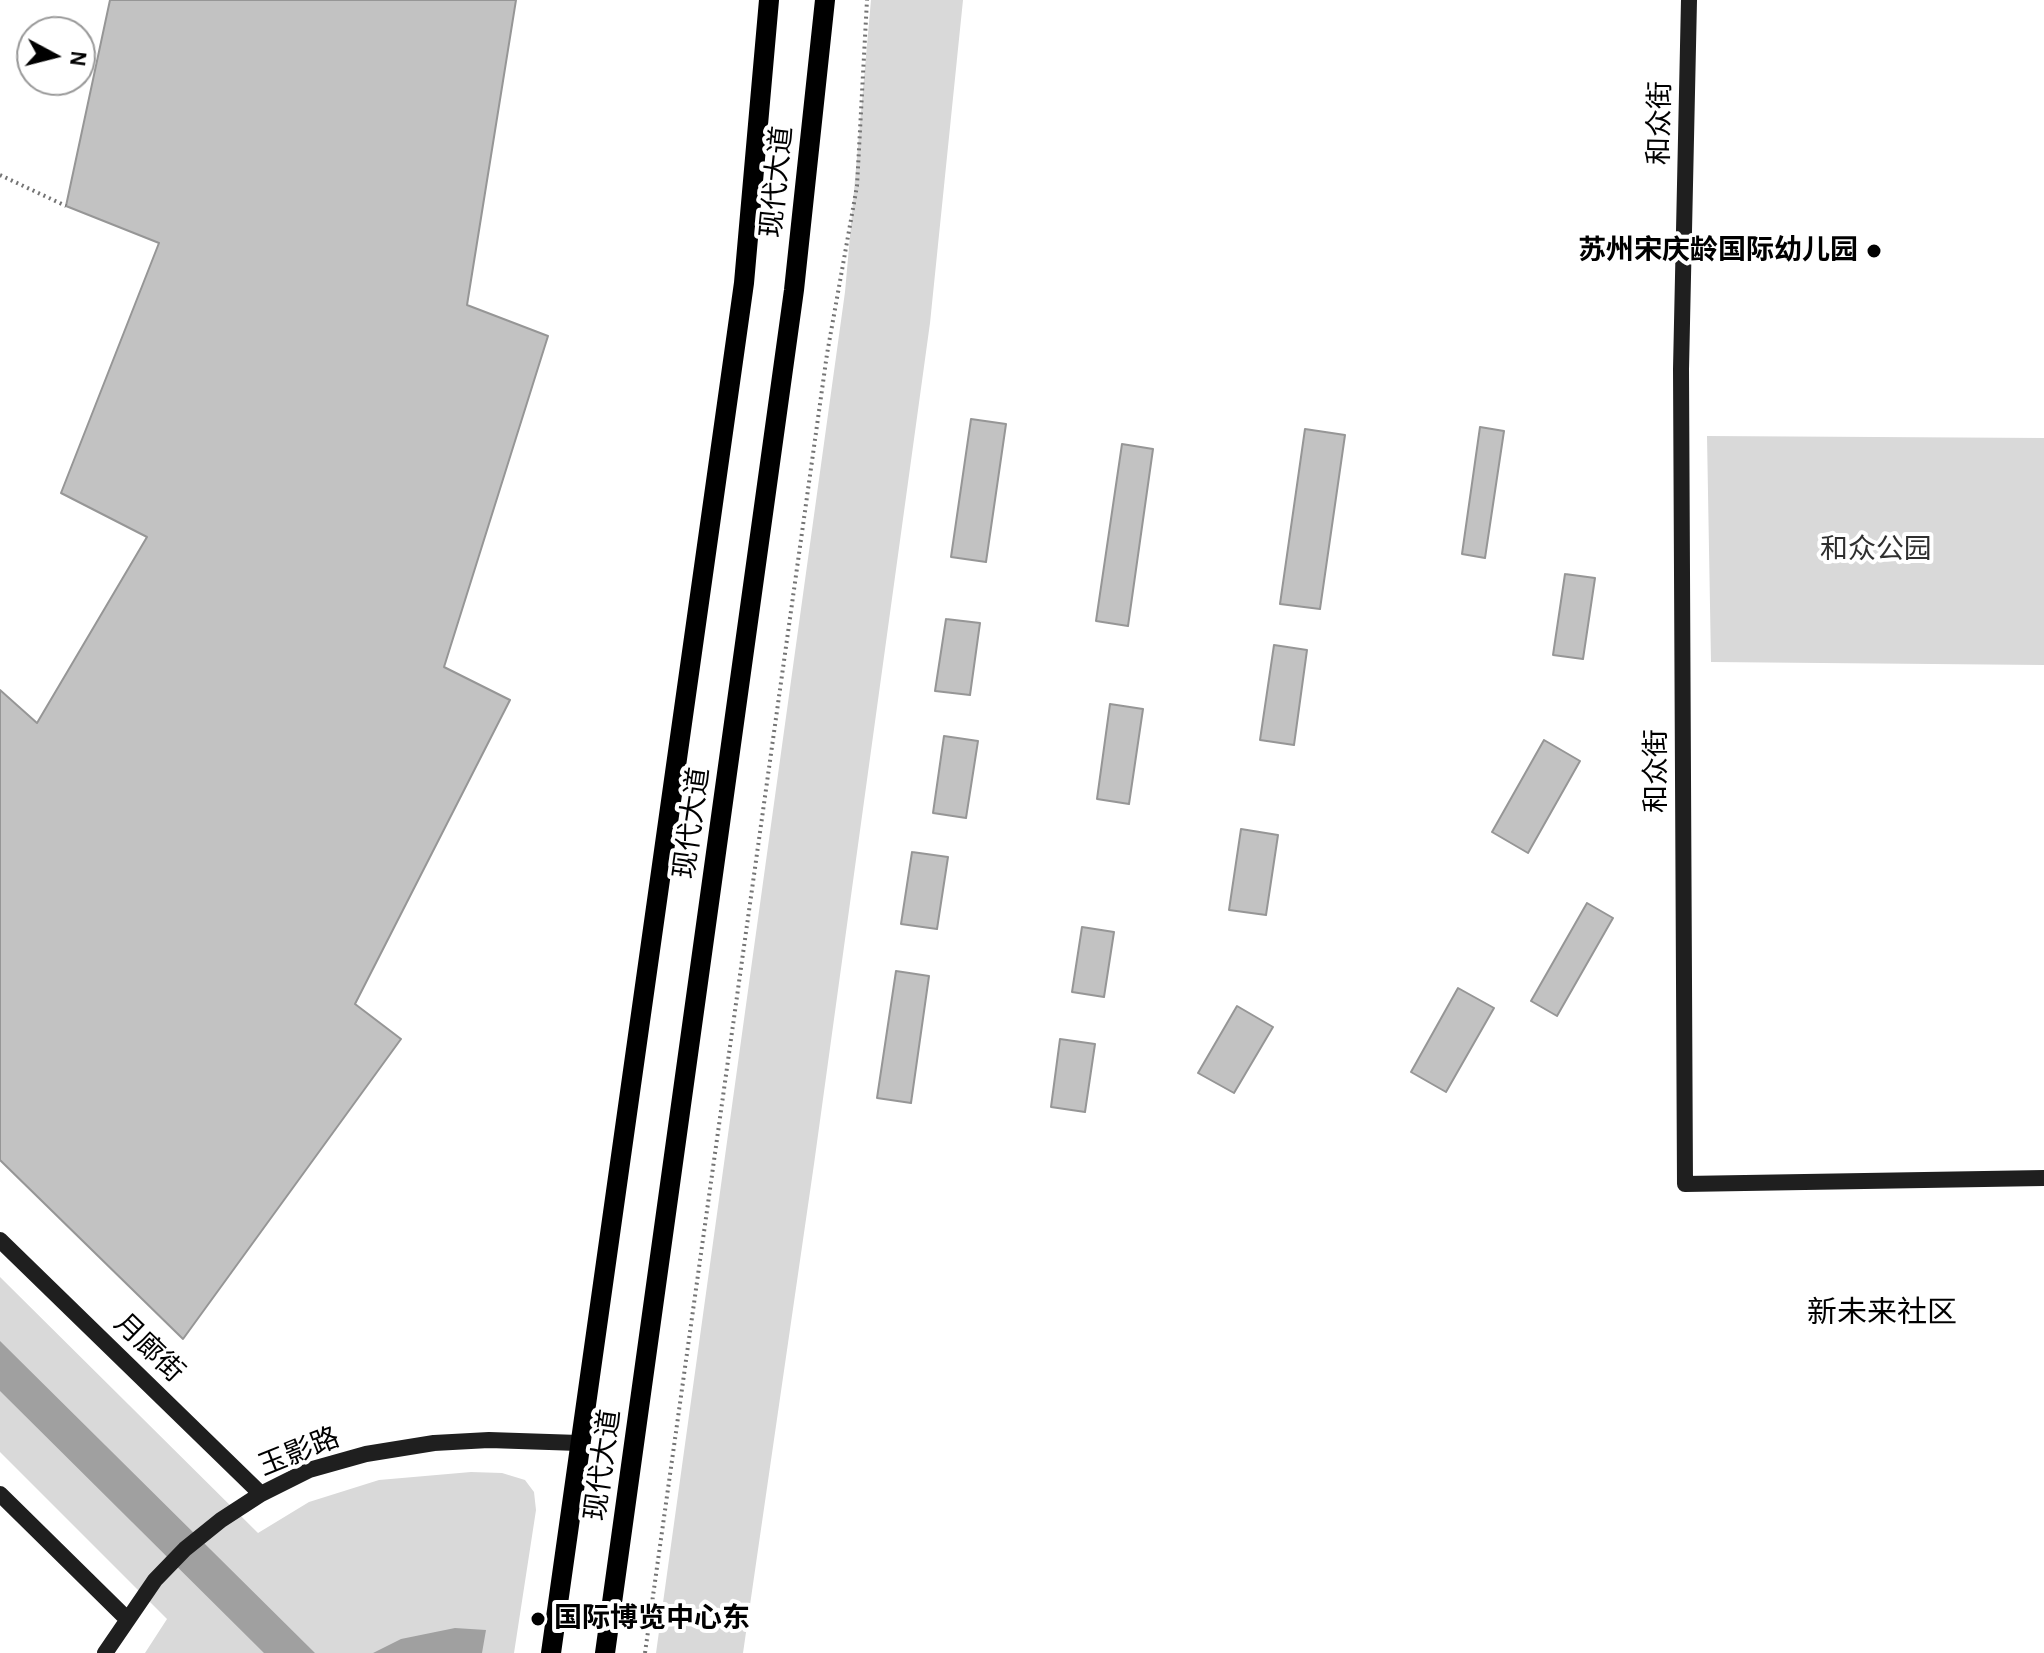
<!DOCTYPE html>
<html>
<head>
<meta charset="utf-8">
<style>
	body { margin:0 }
	#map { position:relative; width:2044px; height:1653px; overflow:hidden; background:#fff; font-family:"Alegreya Sans",sans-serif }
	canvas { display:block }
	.north { position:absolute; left:16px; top:16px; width:80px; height:80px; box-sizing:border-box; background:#fff; border:2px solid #999; border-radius:50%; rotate:97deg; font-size:22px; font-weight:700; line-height:32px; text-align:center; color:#000 }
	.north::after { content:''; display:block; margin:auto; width:28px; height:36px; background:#000; clip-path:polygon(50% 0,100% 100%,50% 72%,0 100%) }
</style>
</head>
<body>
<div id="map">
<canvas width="2044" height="1653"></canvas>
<div class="north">N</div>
</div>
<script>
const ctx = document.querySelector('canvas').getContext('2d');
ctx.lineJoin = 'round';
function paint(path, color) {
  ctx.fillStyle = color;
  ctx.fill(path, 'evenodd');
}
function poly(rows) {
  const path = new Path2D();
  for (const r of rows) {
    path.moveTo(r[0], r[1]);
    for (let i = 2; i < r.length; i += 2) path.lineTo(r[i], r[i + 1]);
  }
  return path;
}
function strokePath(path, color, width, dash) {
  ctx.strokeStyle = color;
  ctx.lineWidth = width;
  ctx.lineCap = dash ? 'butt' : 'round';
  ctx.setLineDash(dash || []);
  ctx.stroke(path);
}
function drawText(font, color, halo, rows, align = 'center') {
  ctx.font = font + ' "Alegreya Sans","Noto Sans SC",sans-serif';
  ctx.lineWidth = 8;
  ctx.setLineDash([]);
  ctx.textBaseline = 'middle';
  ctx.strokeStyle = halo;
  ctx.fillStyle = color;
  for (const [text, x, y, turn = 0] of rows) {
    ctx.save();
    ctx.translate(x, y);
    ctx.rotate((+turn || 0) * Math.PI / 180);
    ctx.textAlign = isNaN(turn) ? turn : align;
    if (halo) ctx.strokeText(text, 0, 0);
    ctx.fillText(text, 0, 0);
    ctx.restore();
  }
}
paint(poly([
	[871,0,963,0,930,323,814,1164,743,1653,656,1653,845,292],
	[1707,436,2044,438,2044,665,1711,662],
	[0,1277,258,1533,309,1502,379,1480,471,1472,502,1473,525,1480,534,1492,536,1510,514,1653,145,1653,167,1619,0,1452]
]), '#d9d9d9');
paint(poly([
	[0,1341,315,1653,264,1653,0,1391],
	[455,1628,486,1630,482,1653,373,1653,401,1639]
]), '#a0a0a0');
const building = poly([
	[110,0,516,0,467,305,548,336,444,667,510,700,355,1004,401,1039,183,1339,0,1160,0,690,37,723,147,537,61,493,159,243,66,206,110,0],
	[971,419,1006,424,986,562,951,557,971,419],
	[1480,427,1504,431,1485,558,1462,554,1480,427],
	[1305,429,1345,435,1320,609,1280,604,1305,429],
	[1122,444,1153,449,1128,626,1096,621,1122,444],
	[1565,574,1595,578,1583,659,1553,655,1565,574],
	[946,619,980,623,970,695,935,691,946,619],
	[1274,645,1307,650,1294,745,1260,740,1274,645],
	[1110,704,1143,709,1129,804,1097,799,1110,704],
	[944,736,978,741,966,818,933,813,944,736],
	[1544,740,1580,761,1528,853,1492,832,1544,740],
	[1241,829,1278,835,1266,915,1229,910,1241,829],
	[912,852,948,857,937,929,901,924,912,852],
	[1587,903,1613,918,1557,1016,1531,1001,1587,903],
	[1082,927,1114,932,1104,997,1072,992,1082,927],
	[896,971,929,976,911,1103,877,1098,896,971],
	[1458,988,1494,1008,1446,1092,1411,1072,1458,988],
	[1237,1006,1273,1027,1234,1093,1198,1073,1237,1006],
	[1060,1039,1095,1044,1085,1112,1051,1107,1060,1039]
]);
paint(building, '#c2c2c2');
strokePath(building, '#969696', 2);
strokePath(poly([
	[0,175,66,206],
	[645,1653,827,354,857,186,867,0]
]), '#747474', 4, [2, 4]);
strokePath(poly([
	[1689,0,1681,369,1685,1184,2044,1178],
	[0,1240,261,1494],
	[0,1494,127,1619],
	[105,1653,155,1580,185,1549,221,1520,261,1494,309,1470,366,1454,434,1443,489,1440,579,1443]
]), '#1f1f1f', 16);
strokePath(poly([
	[551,1653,744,283,769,0],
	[605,1653,794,290,825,0]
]), '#000', 20);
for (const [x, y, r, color] of [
	[1874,251,8,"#000"],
	[538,1619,8,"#000"]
]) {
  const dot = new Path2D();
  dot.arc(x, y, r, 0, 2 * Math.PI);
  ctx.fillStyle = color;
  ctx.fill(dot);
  strokePath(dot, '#fff', 3);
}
drawText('28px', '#000', '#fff', [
	["和众街",1660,123,-89],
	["现代大道",777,182,-84],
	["和众街",1657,771,-90],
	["现代大道",692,823,-82],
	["月廊街",149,1348,44],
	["玉影路",299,1452,-22],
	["现代大道",603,1465,-82]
]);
drawText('bold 28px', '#000', '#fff', [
	["苏州宋庆龄国际幼儿园",1858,251],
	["国际博览中心东",554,1619,"left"]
], 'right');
drawText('28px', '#303030', '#fff', [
	["和众公园",1876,550]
]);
drawText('30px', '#000', '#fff', [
	["新未来社区",1882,1313]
]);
</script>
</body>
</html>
